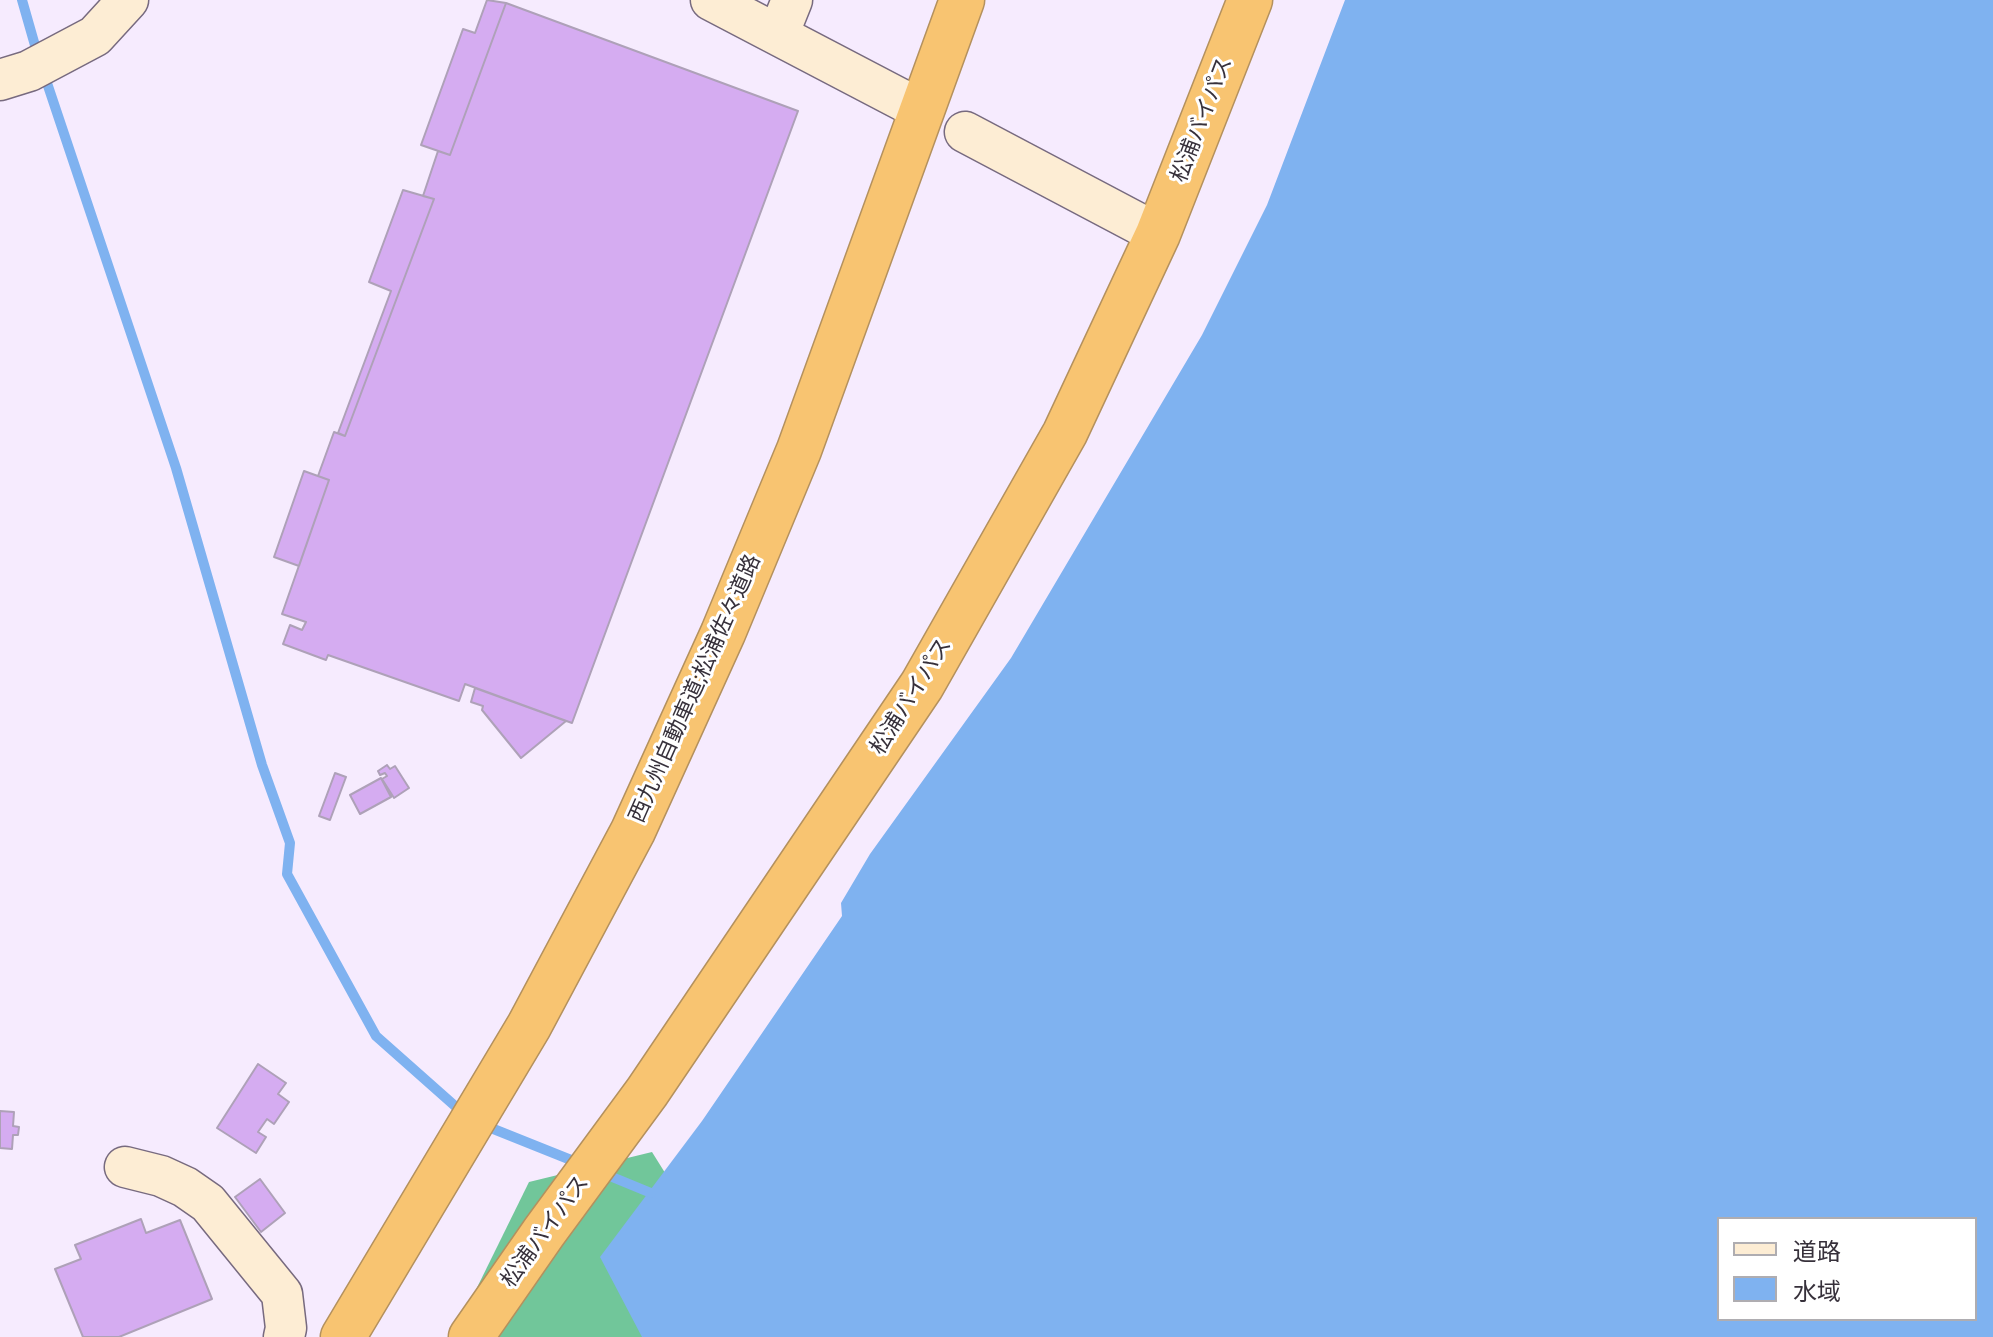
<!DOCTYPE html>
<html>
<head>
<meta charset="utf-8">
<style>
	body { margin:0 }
	#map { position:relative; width:1993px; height:1337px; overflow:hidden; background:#f6ebfe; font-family:Roboto,"Noto Sans JP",sans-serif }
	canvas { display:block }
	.legend { position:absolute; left:1717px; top:1217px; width:260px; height:104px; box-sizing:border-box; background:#fff; border:2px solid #afadb1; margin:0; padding:10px 14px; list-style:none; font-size:24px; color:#37313b }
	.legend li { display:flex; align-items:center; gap:16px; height:40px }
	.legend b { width:40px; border:2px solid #afadb1 }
</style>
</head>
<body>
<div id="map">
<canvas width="1993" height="1337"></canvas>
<ul class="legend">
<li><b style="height:10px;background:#fdedd4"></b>道路</li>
<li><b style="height:22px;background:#7fb2f0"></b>水域</li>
</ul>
</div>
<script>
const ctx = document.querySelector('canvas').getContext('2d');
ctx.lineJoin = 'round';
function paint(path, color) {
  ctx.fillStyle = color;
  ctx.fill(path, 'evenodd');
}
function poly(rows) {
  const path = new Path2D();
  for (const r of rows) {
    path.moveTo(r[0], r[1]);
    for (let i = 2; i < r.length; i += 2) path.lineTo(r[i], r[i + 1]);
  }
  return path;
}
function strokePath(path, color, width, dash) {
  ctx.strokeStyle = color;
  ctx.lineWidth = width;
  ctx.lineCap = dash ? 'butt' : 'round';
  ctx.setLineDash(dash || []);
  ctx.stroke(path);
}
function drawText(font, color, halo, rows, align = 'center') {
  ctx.font = font + ' Roboto,"Noto Sans JP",sans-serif';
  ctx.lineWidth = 6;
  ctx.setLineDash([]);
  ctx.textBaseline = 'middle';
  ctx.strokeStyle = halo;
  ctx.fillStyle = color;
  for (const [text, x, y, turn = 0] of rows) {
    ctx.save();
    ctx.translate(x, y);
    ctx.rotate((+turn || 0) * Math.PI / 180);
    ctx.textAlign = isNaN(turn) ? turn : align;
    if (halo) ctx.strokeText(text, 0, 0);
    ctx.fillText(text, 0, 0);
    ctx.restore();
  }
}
paint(poly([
	[652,1152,729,1275,743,1337,464,1337,464,1314,529,1182]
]), '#71c69a');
paint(poly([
	[1345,0,1993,0,1993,1337,642,1337,600,1257,702,1121,842,916,841,903,870,854,1011,658,1202,335,1267,205],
	[1719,1219,1975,1219,1975,1319,1719,1319]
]), '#7fb2f0');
strokePath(poly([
	[22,0,38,56],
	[43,71,176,468,262,765,290,843,287,874,376,1036,464,1114],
	[481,1124,581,1164],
	[600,1172,651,1193]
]), '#7fb2f0', 10);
const building = poly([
	[487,0,506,3,450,155,421,145,463,29,475,33,487,0],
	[506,3,798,111,572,723,465,684,459,701,328,655,326,660,283,644,290,625,302,630,306,622,282,614,329,480,318,476,334,432,345,436,434,199,423,196,438,151,450,155,506,3],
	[403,190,434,199,345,436,338,433,391,291,369,282,403,190],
	[304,471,329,480,299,566,274,557,304,471],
	[475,688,566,721,521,758,482,710,483,706,471,702,475,688],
	[387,765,390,769,395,766,409,788,394,798,382,779,387,776,385,773,380,775,378,771,387,765],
	[335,773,346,777,330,820,319,816,335,773],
	[381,778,391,797,360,814,350,795,381,778],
	[258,1064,286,1083,278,1094,289,1102,274,1124,267,1119,258,1132,266,1137,256,1153,217,1128,258,1064],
	[0,1111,14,1112,13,1126,19,1127,18,1135,13,1135,12,1149,0,1148,0,1111],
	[260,1179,285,1213,261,1232,235,1197,260,1179],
	[141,1219,146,1233,180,1220,212,1299,119,1337,83,1337,55,1269,81,1259,75,1245,141,1219]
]);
paint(building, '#d5acf1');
strokePath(building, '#aea1b8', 2);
const secondary = poly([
	[711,0,904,101],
	[778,35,792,0],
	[0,80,29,71,95,36,128,0],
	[965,132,1158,234],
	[125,1167,161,1176,185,1187,208,1203,282,1294,286,1328,284,1337]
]);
const highway = poly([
	[343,1337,529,1026,633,831,723,633,799,450,962,0],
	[471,1337,544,1232,647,1092,922,685,1065,433,1158,234,1250,0]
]);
strokePath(secondary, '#776a7f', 43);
strokePath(highway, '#b4915e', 47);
strokePath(secondary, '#fdedd4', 40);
strokePath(highway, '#f8c471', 44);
drawText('22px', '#37313b', '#fff', [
	["松浦バイパス",1203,120,-69],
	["西九州自動車道;松浦佐々道路",696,689,-66],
	["松浦バイパス",912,697,-58],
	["松浦バイパス",546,1232,-54]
]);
</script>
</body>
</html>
